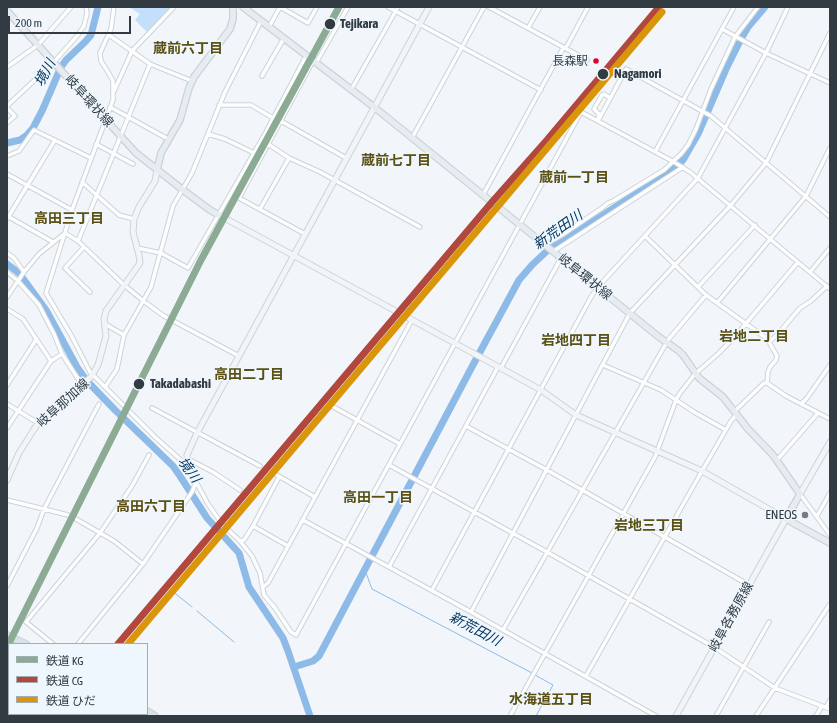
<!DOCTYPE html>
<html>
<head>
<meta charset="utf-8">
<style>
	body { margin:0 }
	#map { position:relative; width:837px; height:723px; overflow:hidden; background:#f2f6fa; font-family:"Asap Condensed","Noto Sans JP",sans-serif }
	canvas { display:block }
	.frame { position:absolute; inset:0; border:8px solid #323a42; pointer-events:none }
	.legend { position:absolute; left:8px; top:643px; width:140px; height:72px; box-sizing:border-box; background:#eef6fe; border:1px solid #a3abb3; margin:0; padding:5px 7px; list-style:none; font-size:12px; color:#323a42 }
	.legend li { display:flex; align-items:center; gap:8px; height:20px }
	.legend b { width:20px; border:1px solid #a3abb3 }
	.scale { position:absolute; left:8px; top:16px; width:123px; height:18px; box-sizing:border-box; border:2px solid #323a42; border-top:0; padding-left:5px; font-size:12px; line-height:14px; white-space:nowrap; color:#323a42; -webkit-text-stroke:3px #eef6fe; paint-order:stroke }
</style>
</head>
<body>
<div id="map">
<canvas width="837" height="723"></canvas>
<div class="frame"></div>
<ul class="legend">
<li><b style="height:5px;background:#8cab94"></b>鉄道 KG</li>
<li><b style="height:5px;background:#b2473e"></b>鉄道 CG</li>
<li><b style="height:5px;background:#d9960a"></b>鉄道 ひだ</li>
</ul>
<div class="scale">200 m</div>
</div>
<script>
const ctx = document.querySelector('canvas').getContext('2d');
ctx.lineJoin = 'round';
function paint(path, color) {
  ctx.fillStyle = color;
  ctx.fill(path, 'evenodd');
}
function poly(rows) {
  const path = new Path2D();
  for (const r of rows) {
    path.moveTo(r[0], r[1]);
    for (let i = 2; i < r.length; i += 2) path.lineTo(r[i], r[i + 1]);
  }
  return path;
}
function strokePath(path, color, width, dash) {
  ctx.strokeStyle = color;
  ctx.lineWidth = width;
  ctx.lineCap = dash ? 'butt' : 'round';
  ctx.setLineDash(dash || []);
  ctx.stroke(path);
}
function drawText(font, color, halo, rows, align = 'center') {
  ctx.font = font + ' "Asap Condensed","Noto Sans JP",sans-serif';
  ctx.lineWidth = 3;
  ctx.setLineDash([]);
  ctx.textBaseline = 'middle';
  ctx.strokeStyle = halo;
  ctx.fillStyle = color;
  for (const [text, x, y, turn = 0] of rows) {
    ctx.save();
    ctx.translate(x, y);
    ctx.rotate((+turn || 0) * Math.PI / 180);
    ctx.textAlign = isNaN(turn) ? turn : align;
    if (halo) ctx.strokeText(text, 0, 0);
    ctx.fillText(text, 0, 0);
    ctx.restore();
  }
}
paint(poly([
	[129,7,174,7,149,34,135,20,140,14]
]), '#c4dffb');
strokePath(poly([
	[202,433,239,452],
	[244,455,259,463],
	[365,570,372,589,532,673],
	[171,590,192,607],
	[197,611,234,642],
	[535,675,553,685,536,716]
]), '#8dbae7', 1);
strokePath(poly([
	[7,143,20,140,27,135,33,128,42,111,61,67,66,60,85,42,91,35,98,7],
	[7,264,19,273,46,310,77,367,87,381,115,410,173,466,180,476,207,518,239,553,249,587,283,638,288,651,310,716],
	[294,667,313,661,319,656,474,363,519,280,532,265,547,251,670,172,683,160,698,134,726,69,741,39,748,27,765,7]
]), '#8dbae7', 7);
const street = poly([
	[114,7,111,29,100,53,101,61,108,72,113,81,113,100,72,210,46,293,71,335,90,372,155,437,182,461,196,482,208,504,215,514,223,525,240,541,252,556,260,573,264,595,275,608,291,632,296,635,581,112,674,162,690,172,830,289],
	[280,7,308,23,317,7],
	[388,7,541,90],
	[489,7,587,60],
	[269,27,280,7],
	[528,28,540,7],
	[722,29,766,53,830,83],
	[109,35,150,64,192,81],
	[316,63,348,7],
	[7,67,38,45,71,7],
	[262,76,284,38],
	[351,90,398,7],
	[114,91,132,51,174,7],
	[610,98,604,94,602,95,594,109,599,114,598,121,626,69,711,116,830,217],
	[219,105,251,105,273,118],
	[7,106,54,62,77,36,84,26,87,13,86,7],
	[110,107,168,139],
	[7,108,15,116,7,123],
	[281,121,346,158],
	[208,134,225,139,254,153],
	[412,138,484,7],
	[96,144,133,164],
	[268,144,289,158,320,172,420,227],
	[655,152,734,7],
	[7,156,19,151,34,130,91,158],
	[7,174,72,210],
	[82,182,119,215,134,219],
	[483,195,562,50,567,46,588,7],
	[260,209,289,158],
	[9,217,53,242],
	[7,219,55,140],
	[65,233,78,241,124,285,146,303,164,316,239,356],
	[305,234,239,198,313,61],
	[645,236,706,295,766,338,769,342,777,356,776,360,770,367,768,372,767,383],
	[78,241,150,64],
	[546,244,562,235,602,208,608,203,613,201,664,170,681,154,688,145,696,129,711,89,735,37,758,7],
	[84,247,65,268,90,292],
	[137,248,161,253,188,268,266,132,306,56],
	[554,251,683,167],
	[7,253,14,258,24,272],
	[7,272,18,281,39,305,54,334,62,354,82,385],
	[810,272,830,248],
	[698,287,755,225],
	[7,297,24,272,39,254,64,234],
	[717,303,806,196,830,148],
	[7,309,23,319,51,361],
	[105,324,124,335],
	[769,342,778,334,800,308,811,301,827,286],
	[603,365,661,390,694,412,726,430],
	[501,368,561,258],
	[767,383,786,396,830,419],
	[7,385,36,340],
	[105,387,117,369,124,335,151,287,173,206,192,173,225,92,261,21],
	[7,404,38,423],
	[801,404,807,398,830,365],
	[152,408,260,466],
	[735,411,764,383,767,383],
	[466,426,547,470,749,585],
	[7,428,51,361,62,354],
	[777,460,818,413],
	[188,461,190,460,213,472,240,490],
	[389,465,547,552,714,647,775,688,830,709],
	[800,494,830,535],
	[315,497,275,474,275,471,330,405,400,444],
	[7,500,68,515],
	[817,516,830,493],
	[76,519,114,541,143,564],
	[303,520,471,612,656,716],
	[253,526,288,546],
	[240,541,244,540,253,526,279,477],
	[389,567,498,367],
	[7,586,37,528,44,509,99,404],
	[263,587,268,583,412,320],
	[432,590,591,297,598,287,698,178,766,53,788,7],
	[471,612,630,313,731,205,766,163,830,33],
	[503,630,668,340,706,295],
	[53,644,26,622,100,533,132,486,149,455],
	[78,644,143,564,192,492,196,482,187,455],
	[586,676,702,471,731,421,737,414],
	[826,707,830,700],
	[18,716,20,714],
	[510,716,655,457,676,400,680,393,695,374,719,353,738,333,798,262],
	[716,716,769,622],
	[756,716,830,604],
	[816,716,822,706]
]);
const secondary = poly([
	[219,215,541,390,576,415,702,471,786,519,676,716],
	[187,455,197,433,429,7],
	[7,480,19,453,38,423,91,377,98,365,106,336,104,319,106,311,140,263,139,255,133,232,134,219,139,207,155,181,157,170],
	[800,494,830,442]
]);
const primary = poly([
	[243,7,374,107,659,337,679,351,683,355,699,378,723,397,748,429,773,455,800,494,786,519,830,543],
	[7,11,136,153,183,190,210,210,219,215],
	[157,170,161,153,180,120,189,88,194,77,230,29,233,19,233,7]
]);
const highway = poly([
	[7,635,26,644],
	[7,643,10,644],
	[147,711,155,716],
	[139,714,142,716]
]);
strokePath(street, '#cdd3d8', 5.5);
strokePath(secondary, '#cdd3d8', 7);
strokePath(primary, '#cdd1d4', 8);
strokePath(highway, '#cdd1d4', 8);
strokePath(street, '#fdfefe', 3.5);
strokePath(secondary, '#f2f5f8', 5);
strokePath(primary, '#e6edf2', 5.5);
strokePath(highway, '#d8e2eb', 6);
strokePath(poly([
	[7,647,201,260,339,7]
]), '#8cab94', 7);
strokePath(poly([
	[118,644,492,202,547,140,659,7]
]), '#b2473e', 7);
strokePath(poly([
	[128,644,662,12]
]), '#d9960a', 7);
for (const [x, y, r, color] of [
	[330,24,6,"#323a42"],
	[596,61,3.5,"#e4002b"],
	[603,74,6,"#323a42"],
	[139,384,6,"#323a42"],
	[805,515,4,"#757c82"]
]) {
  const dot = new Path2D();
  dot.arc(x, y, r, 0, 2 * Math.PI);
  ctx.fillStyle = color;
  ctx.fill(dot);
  strokePath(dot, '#eef6fe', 1.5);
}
drawText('12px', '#323a42', '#eef6fe', [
	["長森駅",588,61]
], 'right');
drawText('bold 13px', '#323a42', '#eef6fe', [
	["Tejikara",340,24],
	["Nagamori",614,74],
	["Takadabashi",150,384]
], 'left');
drawText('13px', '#323a42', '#eef6fe', [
	["岐阜環状線",89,101,48],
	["岐阜環状線",585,277,39],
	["岐阜那加線",63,403,-42],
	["岐阜各務原線",731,617,-61]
]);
drawText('13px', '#323a42', '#eef6fe', [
	["ENEOS",797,515]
], 'right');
drawText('bold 14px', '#5c5113', '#eef6fe', [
	["蔵前六丁目",188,49],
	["蔵前七丁目",396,161],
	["蔵前一丁目",574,178],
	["高田三丁目",69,219],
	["岩地二丁目",754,337],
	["岩地四丁目",576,341],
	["高田二丁目",249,375],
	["高田一丁目",378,498],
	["高田六丁目",151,507],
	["岩地三丁目",649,526],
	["水海道五丁目",551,700]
]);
drawText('italic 14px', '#01335b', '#eef6fe', [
	["境川",45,73,-62],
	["新荒田川",558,230,-35],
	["境川",189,470,54],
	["新荒田川",475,629,28]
]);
</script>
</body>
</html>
